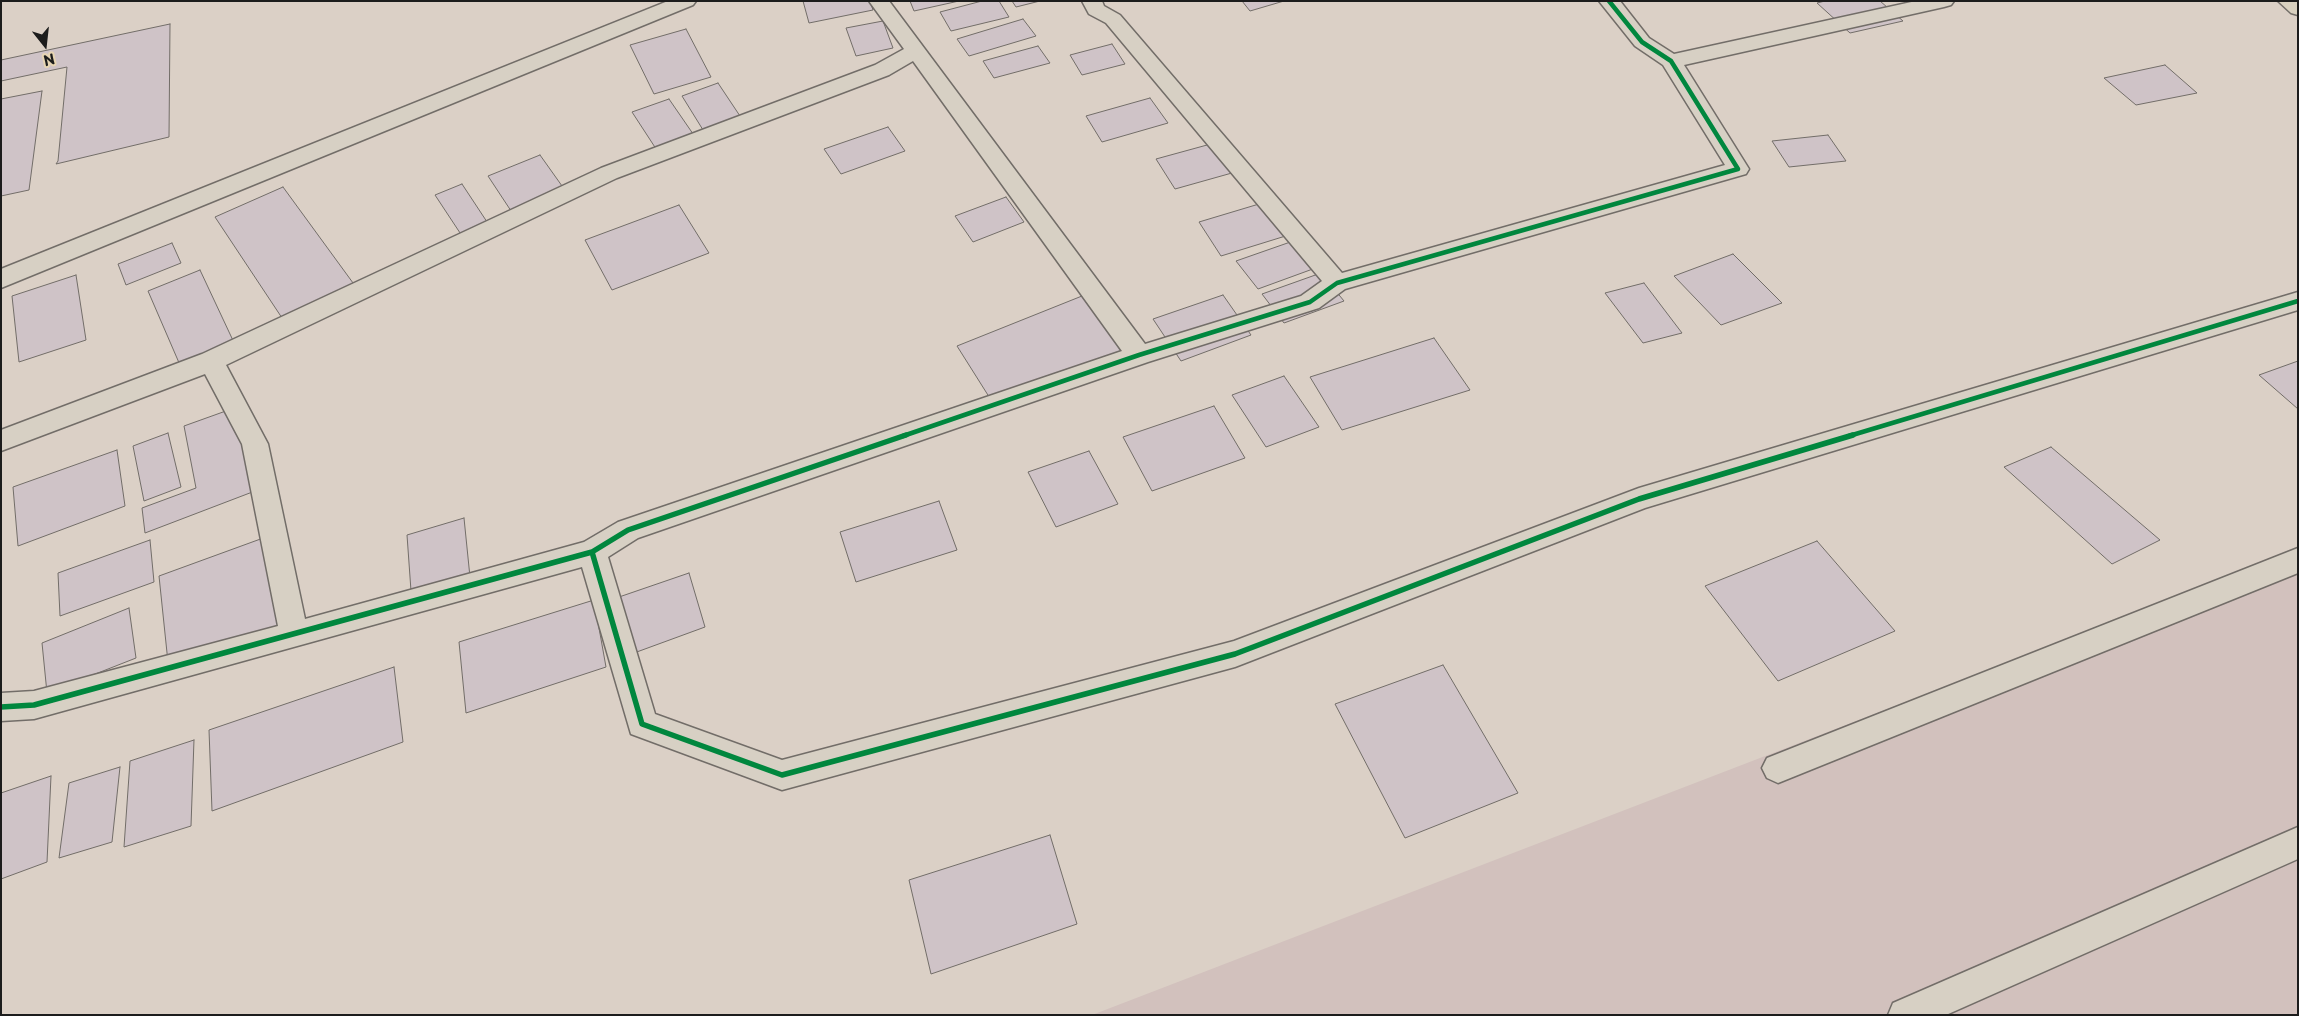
<!DOCTYPE html>
<html>
<head>
<meta charset="utf-8">
<style>
	body { margin:0 }
	#map { position:relative; width:2299px; height:1016px; overflow:hidden; background:#dbd0c6; font-family:"Playpen Sans",sans-serif }
	canvas { display:block }
	.frame { position:absolute; inset:0; border:2px solid #1c1c1c; pointer-events:none }
	.north { position:absolute; left:20px; top:20px; width:50px; height:50px; -webkit-text-stroke:4px #e7d5b3; paint-order:stroke; rotate:164deg; font-size:14px; font-weight:700; line-height:20px; text-align:center; color:#1c1c1c }
	.north::after { content:''; display:block; margin:auto; width:18px; height:22px; background:#1c1c1c; clip-path:polygon(50% 0,100% 100%,50% 72%,0 100%) }
</style>
</head>
<body>
<div id="map">
<canvas width="2299" height="1016"></canvas>
<div class="frame"></div>
<div class="north">N</div>
</div>
<script>
const ctx = document.querySelector('canvas').getContext('2d');
ctx.lineJoin = 'round';
function paint(path, color) {
  ctx.fillStyle = color;
  ctx.fill(path, 'evenodd');
}
function poly(rows) {
  const path = new Path2D();
  for (const r of rows) {
    path.moveTo(r[0], r[1]);
    for (let i = 2; i < r.length; i += 2) path.lineTo(r[i], r[i + 1]);
  }
  return path;
}
function strokePath(path, color, width, dash) {
  ctx.strokeStyle = color;
  ctx.lineWidth = width;
  ctx.lineCap = dash ? 'butt' : 'round';
  ctx.setLineDash(dash || []);
  ctx.stroke(path);
}
paint(poly([
	[2298,551,2298,1015,1092,1015]
]), '#d2c1bd');
const building = poly([
	[803,1,870,1,873,10,809,23,803,1],
	[910,1,959,1,914,11,910,1],
	[982,1,999,1,1009,17,951,31,940,12,982,1],
	[1012,1,1040,1,1016,7,1012,1],
	[1242,1,1284,1,1250,11,1242,1],
	[1825,1,1880,1,1903,21,1850,33,1817,3,1825,1],
	[1023,19,1036,36,969,56,957,39,1023,19],
	[883,21,893,48,856,56,846,28,883,21],
	[170,24,169,137,56,164,58,161,67,67,1,81,1,60,170,24],
	[686,29,711,77,654,94,630,45,686,29],
	[1112,44,1125,64,1082,75,1070,55,1112,44],
	[1038,46,1050,63,994,78,983,61,1038,46],
	[2165,65,2197,93,2136,105,2104,78,2165,65],
	[718,83,746,125,708,138,682,96,718,83],
	[42,91,29,190,1,196,1,99,42,91],
	[1150,98,1168,123,1102,142,1086,116,1150,98],
	[669,99,700,144,662,158,632,112,669,99],
	[888,127,905,151,841,174,824,149,888,127],
	[1828,135,1846,161,1789,167,1772,141,1828,135],
	[1218,142,1239,171,1175,189,1156,159,1218,142],
	[540,155,572,200,519,223,488,176,540,155],
	[462,184,495,234,468,245,435,195,462,184],
	[283,187,364,298,292,333,215,217,283,187],
	[1006,197,1024,222,973,242,955,216,1006,197],
	[1269,201,1292,234,1221,256,1199,222,1269,201],
	[679,205,709,253,612,290,585,240,679,205],
	[1299,239,1321,266,1258,289,1236,261,1299,239],
	[172,243,181,263,126,285,118,264,172,243],
	[1733,254,1782,303,1721,325,1674,276,1733,254],
	[200,270,237,349,183,372,148,291,200,270],
	[1321,273,1344,301,1284,323,1262,294,1321,273],
	[76,275,86,340,19,362,12,296,76,275],
	[1644,283,1682,333,1643,343,1605,293,1644,283],
	[1087,294,1132,355,998,411,957,346,1087,294],
	[1223,295,1251,335,1181,361,1153,319,1223,295],
	[1434,338,1470,390,1342,430,1310,377,1434,338],
	[2298,361,2298,409,2259,375,2298,361],
	[1284,376,1319,427,1266,447,1232,395,1284,376],
	[1214,406,1245,458,1152,491,1123,437,1214,406],
	[237,407,255,491,145,533,142,508,196,488,184,426,237,407],
	[168,433,181,487,144,501,133,446,168,433],
	[2051,447,2160,540,2112,564,2004,467,2051,447],
	[117,450,125,506,18,546,13,487,117,450],
	[1089,451,1118,504,1056,527,1028,472,1089,451],
	[939,501,957,550,856,582,840,532,939,501],
	[464,518,471,587,412,605,407,535,464,518],
	[266,537,281,630,169,672,159,576,266,537],
	[150,540,154,582,60,616,58,573,150,540],
	[1817,541,1895,631,1778,681,1705,586,1817,541],
	[689,573,705,627,634,653,619,597,689,573],
	[594,600,606,667,466,713,459,642,594,600],
	[129,608,136,658,47,693,42,643,129,608],
	[1443,665,1518,793,1405,838,1335,704,1443,665],
	[394,667,403,742,212,811,209,730,394,667],
	[194,740,191,826,124,847,130,761,194,740],
	[120,767,112,842,59,858,69,783,120,767],
	[51,776,47,862,1,879,1,793,51,776],
	[1050,835,1077,924,931,974,909,880,1050,835]
]);
paint(building, '#cfc3c7');
strokePath(building, '#726d68', 1);
const street = poly([
	[869,1,889,1,1145,344,1301,296,1322,281,1106,23,1089,14,1082,1,1102,1,1104,6,1120,15,1342,273,1725,165,1663,65,1635,46,1599,1,1620,1,1649,38,1674,54,1916,1,1954,1,1951,5,1944,7,1684,65,1749,169,1746,174,1345,289,1319,308,1148,362,638,538,608,557,655,714,782,760,1234,641,1639,488,2298,292,2298,310,1645,508,1235,667,782,790,631,734,582,567,34,719,1,721,1,693,34,691,278,626,242,444,205,374,1,451,1,430,202,354,601,168,875,65,904,49,869,1],
	[913,61,1122,351,618,522,584,542,305,619,268,444,226,365,617,178,889,75,913,61],
	[2298,548,2298,573,1778,783,1767,778,1762,768,1767,758,2298,548],
	[2298,827,2298,859,1946,1015,1888,1015,1893,1003,2298,827]
]);
const secondary = poly([
	[668,1,696,1,693,5,1,288,1,269,668,1]
]);
const primary = poly([
	[2278,1,2298,1,2298,15,2291,13,2278,1]
]);
strokePath(street, '#726d68', 3);
strokePath(secondary, '#726d68', 3);
strokePath(primary, '#726d68', 3);
paint(street, '#d7d0c4');
paint(secondary, '#d7d0c4');
paint(primary, '#d8d0bf');
strokePath(poly([
	[903,436,1139,355,1310,302,1337,283,1738,169,1671,61,1642,42,1609,1],
	[1849,436,2298,301]
]), '#00873e', 4.5);
strokePath(poly([
	[592,552,642,724,782,775,1235,654,1639,499,1853,435],
	[1,707,34,705,592,552,628,530,906,435]
]), '#00873e', 5.5);
</script>
</body>
</html>
